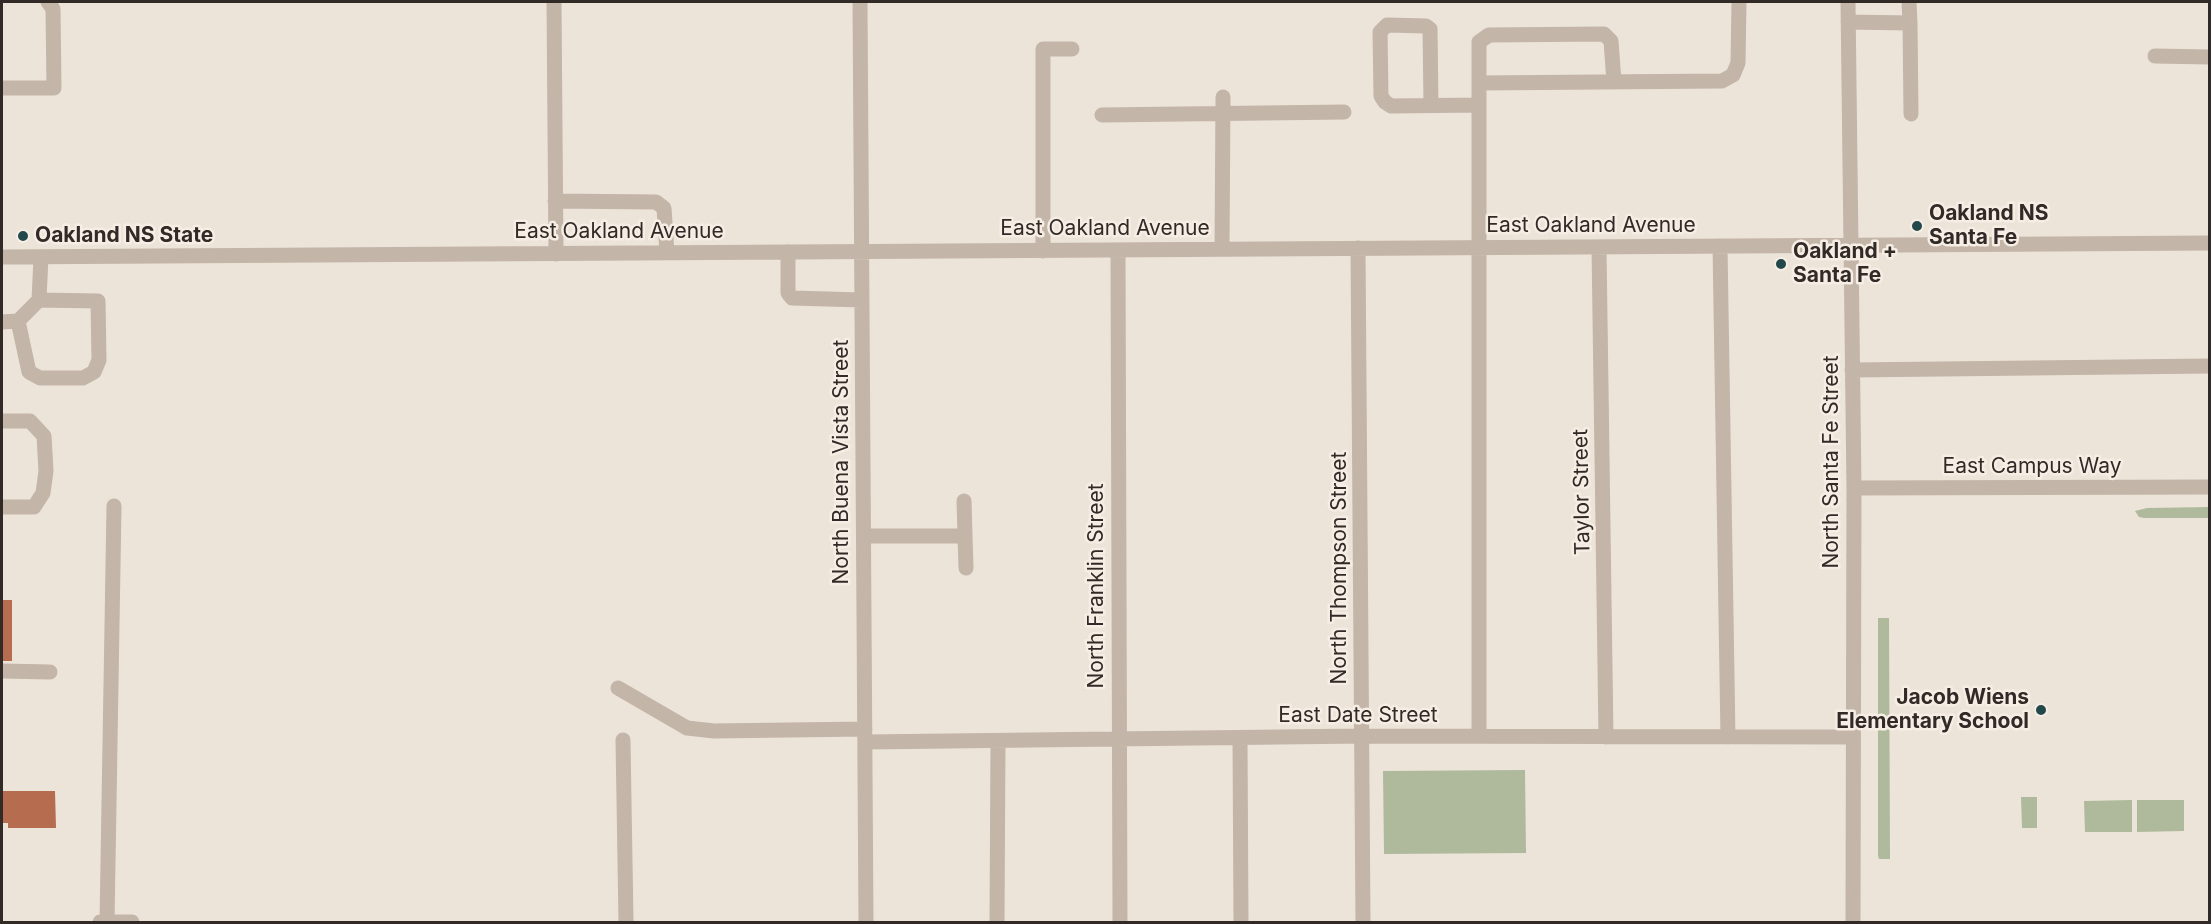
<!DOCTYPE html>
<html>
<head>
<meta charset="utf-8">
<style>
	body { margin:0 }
	#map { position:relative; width:2211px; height:924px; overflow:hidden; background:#ede4d9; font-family:Inter,sans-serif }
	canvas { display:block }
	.frame { position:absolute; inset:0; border:3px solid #312a26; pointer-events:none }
</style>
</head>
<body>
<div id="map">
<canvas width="2211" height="924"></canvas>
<div class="frame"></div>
</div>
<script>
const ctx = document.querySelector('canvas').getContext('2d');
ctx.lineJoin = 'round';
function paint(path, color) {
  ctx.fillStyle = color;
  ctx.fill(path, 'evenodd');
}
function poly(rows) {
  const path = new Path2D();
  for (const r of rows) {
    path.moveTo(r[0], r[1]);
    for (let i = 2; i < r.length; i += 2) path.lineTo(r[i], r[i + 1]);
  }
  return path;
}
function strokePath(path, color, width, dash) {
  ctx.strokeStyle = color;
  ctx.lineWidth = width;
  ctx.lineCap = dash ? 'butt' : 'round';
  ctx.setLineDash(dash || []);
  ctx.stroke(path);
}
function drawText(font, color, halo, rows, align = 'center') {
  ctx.font = font + ' Inter,sans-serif';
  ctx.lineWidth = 5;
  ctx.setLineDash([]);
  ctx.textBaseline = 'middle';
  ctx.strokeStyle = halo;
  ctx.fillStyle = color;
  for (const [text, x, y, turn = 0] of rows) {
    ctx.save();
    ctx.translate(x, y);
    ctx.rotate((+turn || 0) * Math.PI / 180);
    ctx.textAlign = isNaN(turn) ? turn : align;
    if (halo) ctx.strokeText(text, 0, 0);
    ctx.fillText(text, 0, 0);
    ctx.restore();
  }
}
paint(poly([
	[2209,507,2209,518,2144,518,2139,517,2135,511,2147,508],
	[1878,618,1889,618,1890,859,1879,859,1878,855],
	[1525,770,1526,853,1384,854,1383,771],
	[2021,797,2037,797,2037,828,2022,828],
	[2132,800,2132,832,2085,832,2084,801],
	[2137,800,2184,800,2184,831,2137,832]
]), '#aeba9b');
paint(poly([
	[2,600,12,600,12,661,2,661],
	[2,791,55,791,56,828,8,828,8,823,2,823]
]), '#b56c4f');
strokePath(poly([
	[554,2,556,254],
	[860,2,866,922],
	[1848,2,1854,488,1853,922],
	[1848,22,1910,23,1909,2],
	[1910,23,1911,114],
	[2155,56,2210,57],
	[1479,83,1479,42,1489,35,1604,34,1611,41,1614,82],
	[2,88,54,88,53,9,48,2],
	[1431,105,1430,29,1426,26,1387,25,1380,32,1381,96,1385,102,1391,106,1479,105],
	[1102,115,1344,112],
	[555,201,656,202,664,208,667,253],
	[1720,246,1728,737],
	[1599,247,1606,737],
	[1358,248,1363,922],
	[1222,249,1223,97],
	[1118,250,1120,922],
	[1043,251,1043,49,1072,49],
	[788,252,788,293,792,298,862,300],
	[2,257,2210,243],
	[18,321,29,372,40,378,83,378,94,372,99,360,98,301,39,300],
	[2,322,18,321,39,300,41,257],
	[1852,370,2210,366],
	[2,421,30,421,44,436,46,471,43,493,34,507,2,507],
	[1854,488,2210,487],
	[864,536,965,536,964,501],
	[965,536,966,568],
	[2,671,50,672],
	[618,688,687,728,714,731,865,729],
	[1479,736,1479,83,1722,81,1733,75,1738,63,1739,2],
	[1240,738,1241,922],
	[623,740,626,922],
	[865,742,1362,736,1853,737],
	[100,922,132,922],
	[107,922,114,506],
	[997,922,998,741]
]), '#c3b5a7', 15);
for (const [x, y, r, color] of [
	[1917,226,6,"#22484c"],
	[23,236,6,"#22484c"],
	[1781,264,6,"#22484c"],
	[2041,710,6,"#22484c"]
]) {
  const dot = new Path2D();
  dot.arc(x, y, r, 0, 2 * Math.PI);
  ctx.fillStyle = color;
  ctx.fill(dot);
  strokePath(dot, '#f6eee4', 2);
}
drawText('bold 21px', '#312a26', '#f6eee4', [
	["Oakland NS",1929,214],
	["Santa Fe",1929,238],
	["Oakland NS State",35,236],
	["Oakland +",1793,252],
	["Santa Fe",1793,276],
	["Jacob Wiens",2029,698,"right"],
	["Elementary School",2029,722,"right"]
], 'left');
drawText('21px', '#312a26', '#f6eee4', [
	["East Oakland Avenue",1591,226],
	["East Oakland Avenue",1105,229],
	["East Oakland Avenue",619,232],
	["North Buena Vista Street",842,462,-90],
	["North Santa Fe Street",1832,462,-90],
	["East Campus Way",2032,467],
	["Taylor Street",1582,492,-91],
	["North Thompson Street",1340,568,-90],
	["North Franklin Street",1097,586,-90],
	["East Date Street",1358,716]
]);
</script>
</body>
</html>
